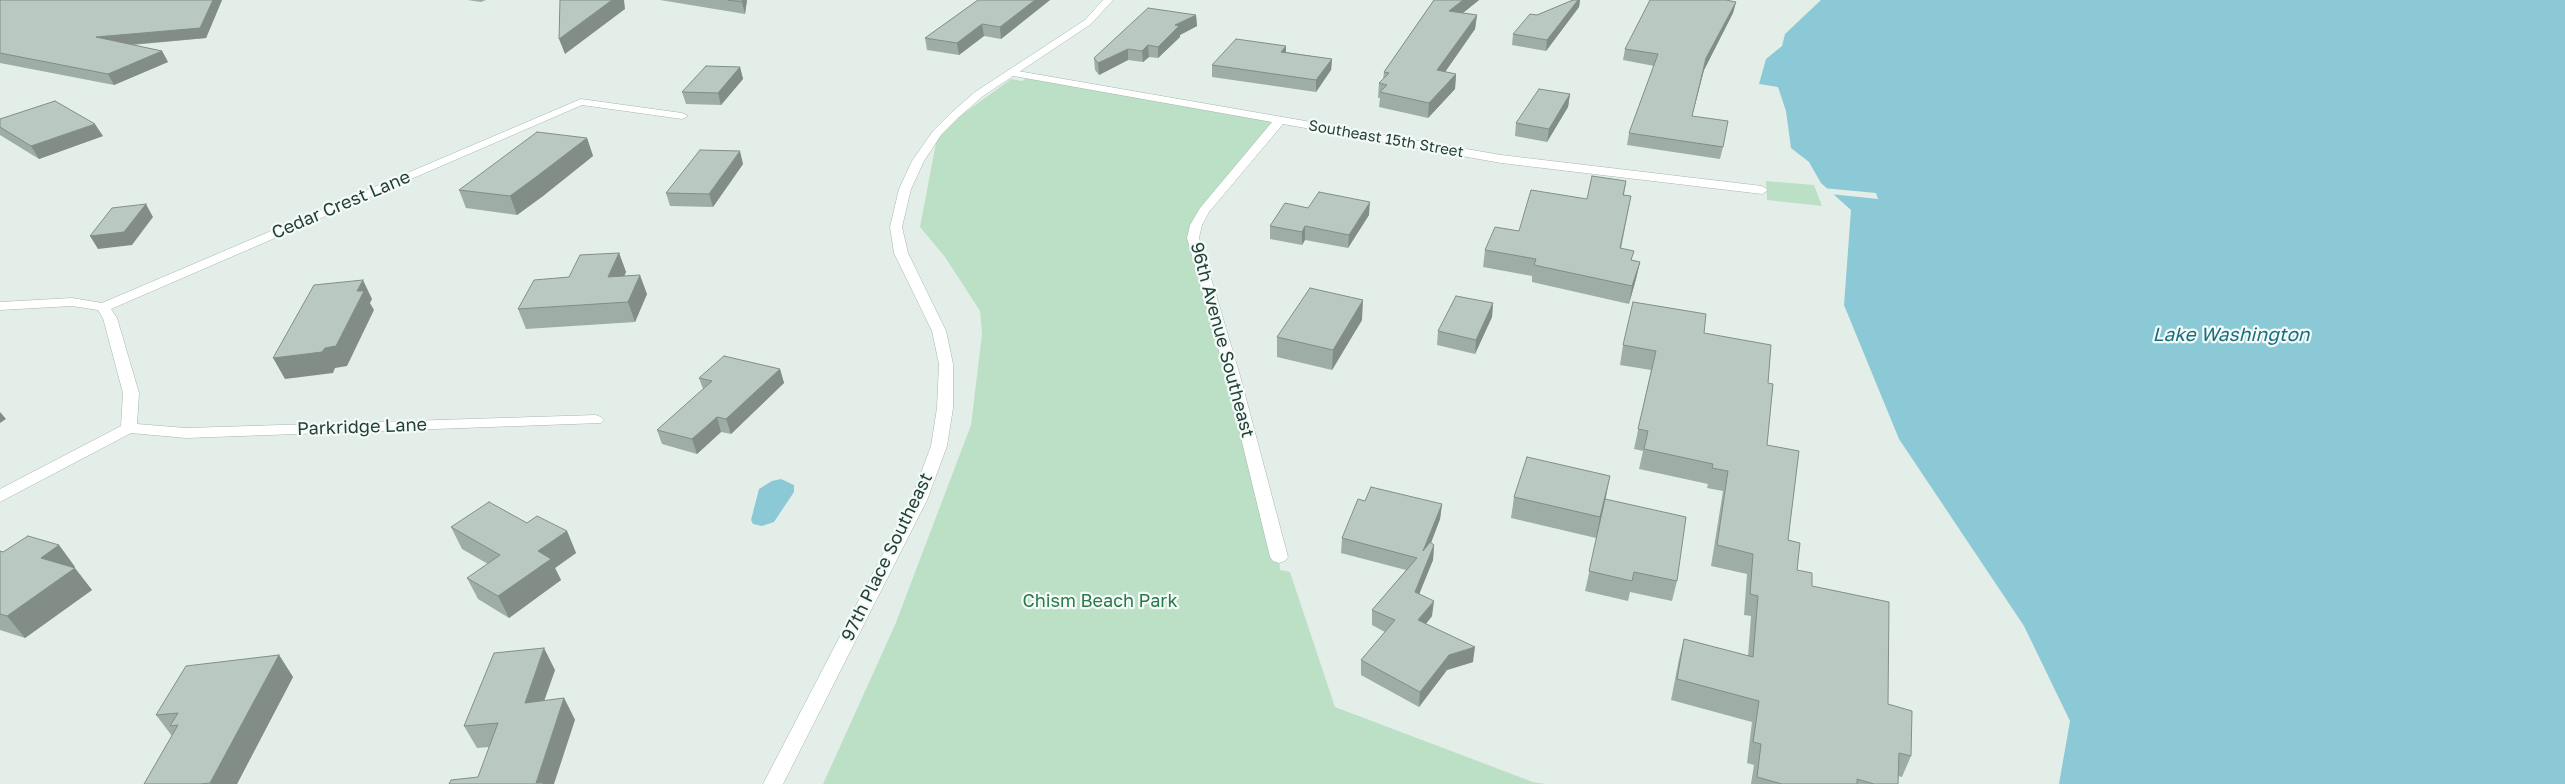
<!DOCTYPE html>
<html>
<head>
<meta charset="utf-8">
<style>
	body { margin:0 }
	canvas { display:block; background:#e4eee9 }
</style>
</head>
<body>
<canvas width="2565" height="784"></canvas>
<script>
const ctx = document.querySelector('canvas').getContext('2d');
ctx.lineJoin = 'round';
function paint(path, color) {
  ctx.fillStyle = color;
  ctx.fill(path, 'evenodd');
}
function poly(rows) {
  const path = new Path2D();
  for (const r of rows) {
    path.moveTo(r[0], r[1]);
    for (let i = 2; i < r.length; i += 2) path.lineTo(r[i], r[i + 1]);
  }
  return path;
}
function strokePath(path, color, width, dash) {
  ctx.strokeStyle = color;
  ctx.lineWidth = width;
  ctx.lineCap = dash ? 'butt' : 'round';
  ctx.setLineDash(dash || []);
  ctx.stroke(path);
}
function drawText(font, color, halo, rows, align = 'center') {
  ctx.font = font + ' "Golos Text",sans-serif';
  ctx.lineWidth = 4.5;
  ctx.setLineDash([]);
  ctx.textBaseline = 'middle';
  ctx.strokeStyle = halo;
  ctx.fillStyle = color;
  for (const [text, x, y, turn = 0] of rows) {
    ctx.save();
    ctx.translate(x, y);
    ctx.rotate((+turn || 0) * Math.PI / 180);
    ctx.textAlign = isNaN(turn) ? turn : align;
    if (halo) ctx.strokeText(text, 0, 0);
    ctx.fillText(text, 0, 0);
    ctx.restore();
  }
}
paint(poly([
	[1028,77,1280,120,1204,211,1193,238,1279,557,1280,570,1290,572,1335,707,1533,782,1546,784,823,784,895,625,971,425,982,334,980,311,945,257,920,227,938,132,1011,79,1022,81],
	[1766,181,1814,185,1822,206,1767,200]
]), '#bce0c5');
paint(poly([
	[1821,0,2565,0,2565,784,2059,784,2070,721,2024,626,1899,439,1844,305,1851,210,1821,183,1809,162,1791,148,1786,111,1778,87,1759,84,1766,59,1782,46,1785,34],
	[781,479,794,485,794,492,774,522,762,526,753,524,751,520,759,489,772,481]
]), '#8ac9d5');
paint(poly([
	[1823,188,1876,193,1878,199,1830,194]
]), '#e4eee9');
const minor = poly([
	[1012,70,1501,155,1762,186,1768,190,1762,194,1501,163,1283,124,1209,212,1202,225,1199,238,1239,372,1288,557,1285,561,1279,563,1273,561,1270,557,1225,372,1187,238,1190,225,1200,208,1272,122,1008,75,1007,73,1012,70],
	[581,99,682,113,688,116,682,119,582,105,111,309,117,318,139,393,137,424,186,428,596,415,601,417,604,420,601,423,186,438,131,433,0,502,0,489,121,426,123,393,103,318,98,310,72,306,0,310,0,302,72,298,102,303,581,99]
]);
const tertiary = poly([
	[1103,0,1113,0,1091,24,983,96,959,117,941,135,924,161,911,189,902,227,908,253,946,331,953,364,953,408,947,446,927,500,783,784,763,784,911,500,931,446,937,408,939,364,932,331,894,253,890,227,899,189,912,161,933,131,951,113,975,92,1085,20,1103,0]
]);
strokePath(minor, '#a6b6b0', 1);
strokePath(tertiary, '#a6b6b0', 1);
paint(minor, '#fff');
paint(tertiary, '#fff');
paint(poly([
	[0,0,222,0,206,38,133,45,162,51,168,62,114,85,0,63],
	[467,0,486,0,481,2],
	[660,0,747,0,745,14],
	[978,0,1050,0,1001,39,984,36,959,55,927,50,925,38],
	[1434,0,1479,0,1463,13,1477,15,1475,29,1445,72,1456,74,1455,89,1428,118,1379,107,1380,98,1378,98,1379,83,1383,79,1384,72],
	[1573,0,1580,0,1579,7,1546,51,1512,45,1513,34,1537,15],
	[1736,2,1733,13,1704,70,1692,116,1723,147,1720,159,1627,145,1629,133,1654,66,1623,60,1625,49],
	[1196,15,1197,26,1180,35,1180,37,1158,58,1149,57,1143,62,1128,60,1099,75,1095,70,1094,58],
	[1286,46,1286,52,1332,59,1331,70,1316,92,1212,77,1212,65],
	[740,67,743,79,721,105,686,104,682,92],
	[1570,94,1568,107,1547,142,1515,136,1516,123],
	[0,119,103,136,39,159,0,135],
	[587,138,593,156,543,196,517,215,466,208,459,190],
	[743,164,713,207,670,206,666,193],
	[1626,181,1624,195,1631,196,1621,249,1632,260,1640,262,1636,279,1629,304,1532,282,1532,276,1483,267,1485,250,1519,231],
	[1308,208,1369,215,1348,248,1305,240,1302,245,1270,239,1270,226],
	[619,253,626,272,624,276,647,294,635,322,526,329,518,309,569,277],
	[1493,303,1492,317,1475,354,1437,345,1438,331],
	[1362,320,1332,370,1277,357,1277,337],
	[1704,333,1768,383,1767,445,1788,540,1797,570,1812,586,1888,704,1911,756,1902,777,1898,776,1898,784,1751,784,1754,765,1747,763,1752,722,1671,700,1679,659,1684,639,1748,656,1751,616,1744,615,1747,574,1711,566,1723,491,1707,488,1708,484,1639,469,1643,451,1634,449,1651,370,1620,365,1623,345],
	[780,369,784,383,731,434,721,432,697,454,662,444,657,430,703,389,699,378],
	[1514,497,1606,499,1677,581,1672,601,1630,592,1628,601,1585,591,1601,519,1596,538,1511,518],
	[1365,501,1442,504,1440,519,1431,543,1434,545,1433,560,1419,594,1432,616,1426,624,1473,662,1447,670,1419,707,1361,675,1361,660,1385,632,1372,625,1372,610,1406,570,1341,553,1342,538],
	[527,523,567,531,576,553,555,568,561,580,509,618,478,599,467,578,488,564,462,549,451,527],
	[59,545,75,567,74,568,92,590,25,638,0,630,0,551,3,552],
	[279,655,293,677,237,784,144,784,172,736,156,715],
	[555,670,544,701,564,698,575,720,489,747,477,748,464,726]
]), '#9fada7');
paint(poly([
	[213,0,222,0,206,38,102,47,96,37],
	[612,0,624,0,625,9,565,54,559,39],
	[742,0,747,0,745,14,742,2],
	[1035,0,1050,0,1001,39,1000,27],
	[1463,0,1479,0,1448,25,1449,11],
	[1578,0,1580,0,1579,7,1546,51,1547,40],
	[1736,2,1733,13,1704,70,1689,128,1706,58],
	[1196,15,1197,26,1180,35,1180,37,1158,58,1158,47,1175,25],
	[1477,15,1475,29,1436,85,1437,70],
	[982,24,984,36,959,55,957,43],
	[1148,45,1149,57,1143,62,1142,51],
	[1286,46,1286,58,1281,52],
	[1128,49,1128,60,1099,75,1098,63],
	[162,51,168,62,114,85,108,74],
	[1332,59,1331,70,1316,92,1316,80],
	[740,67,743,79,721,105,718,93],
	[1456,74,1455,89,1428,118,1429,103],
	[1570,94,1568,107,1547,142,1549,129],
	[95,124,103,136,39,159,31,146],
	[587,138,593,156,543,196,517,215,510,196],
	[740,151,743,164,713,207,709,194],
	[1370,202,1369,215,1348,248,1349,235],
	[146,204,153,217,132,245,98,249,90,236],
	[1305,226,1305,240,1302,245,1302,232],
	[619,253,626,272,615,296,608,277],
	[1640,262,1636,279,1629,304,1632,286],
	[640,275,647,294,635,322,628,302],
	[363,280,372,299,370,303,374,310,347,366,335,368,333,373,285,379,273,358,325,348],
	[1363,300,1362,320,1332,370,1333,350],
	[1493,303,1492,317,1475,354,1476,340],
	[780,369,784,383,731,434,726,419],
	[0,412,6,419,0,423],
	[717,417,721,432,697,454,692,439],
	[1610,476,1606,497,1596,538,1600,517],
	[1442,504,1440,519,1422,566,1423,551],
	[567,531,576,553,555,568,561,580,509,618,498,596,538,551],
	[59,545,75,567,57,579,41,558],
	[1434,545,1433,560,1414,607,1415,592],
	[75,568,92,590,25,638,7,616],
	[1434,601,1432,616,1417,635,1418,620],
	[1475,647,1473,662,1447,670,1419,707,1420,692,1449,655],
	[544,648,555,670,536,724,525,703],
	[279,655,293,677,237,784,211,784,210,783],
	[564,698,575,720,554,784,537,784,536,783]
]), '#828d88');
const building = poly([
	[0,0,213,0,200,28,96,37,162,51,108,74,0,53,0,0],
	[560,0,612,0,559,39,560,0],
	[728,0,742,0,742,2,728,0],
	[978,0,1035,0,1000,27,982,24,957,43,925,38,978,0],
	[1434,0,1463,0,1449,11,1477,15,1437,70,1456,74,1429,103,1380,92,1387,85,1379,83,1389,73,1384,72,1434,0],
	[1573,0,1578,0,1547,40,1513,34,1530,14,1537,15,1573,0],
	[1650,0,1726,0,1736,2,1706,58,1692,116,1728,121,1723,147,1629,133,1658,54,1625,49,1650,0],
	[1148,8,1196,15,1175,25,1179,26,1158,47,1148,45,1142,51,1128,49,1098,63,1094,58,1148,8],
	[1236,39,1286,46,1281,52,1332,59,1316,80,1212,65,1236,39],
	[706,66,740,67,718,93,682,92,706,66],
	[1539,89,1570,94,1549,129,1516,123,1539,89],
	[55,101,95,124,31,146,0,127,0,119,55,101],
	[537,132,587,138,536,177,510,196,459,190,537,132],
	[700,150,740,151,709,194,666,193,700,150],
	[1592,176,1626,181,1623,195,1631,196,1620,248,1634,251,1631,260,1640,262,1632,286,1534,265,1536,259,1485,250,1495,227,1519,231,1531,190,1587,199,1592,176],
	[1319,192,1370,202,1349,235,1305,226,1302,232,1270,226,1285,203,1308,208,1319,192],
	[146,204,124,232,90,236,112,208,146,204],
	[619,253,608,277,640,275,628,302,518,309,534,280,569,277,580,255,619,253],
	[363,280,357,291,364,291,336,346,325,348,322,352,273,358,314,285,363,280],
	[1310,288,1363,300,1333,350,1277,337,1310,288],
	[1456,296,1493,303,1476,340,1438,331,1456,296],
	[1633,302,1706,314,1704,333,1771,345,1768,383,1773,384,1767,445,1799,451,1788,540,1800,543,1797,570,1812,573,1812,586,1889,602,1888,704,1912,711,1911,756,1899,753,1898,784,1874,784,1857,779,1857,784,1782,784,1757,777,1761,744,1753,742,1759,701,1677,679,1684,639,1753,657,1758,596,1750,594,1753,554,1717,545,1728,471,1712,468,1713,464,1644,449,1648,431,1638,429,1656,351,1623,345,1633,302],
	[724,356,780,369,726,419,717,417,692,439,657,430,712,381,699,378,724,356],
	[1527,457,1610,476,1600,517,1514,497,1527,457],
	[1371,487,1442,504,1423,551,1430,542,1434,545,1415,592,1434,601,1418,620,1475,647,1449,655,1420,692,1361,660,1395,620,1372,610,1417,558,1342,538,1358,499,1365,501,1371,487],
	[1605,499,1686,517,1677,581,1634,572,1632,581,1589,571,1605,499],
	[489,502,527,523,537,516,567,531,538,551,551,559,498,596,467,578,500,555,451,527,489,502],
	[28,536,59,545,41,558,75,568,7,616,0,614,0,551,3,552,28,536],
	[544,648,525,703,564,698,536,783,543,782,542,784,449,784,451,780,478,777,498,723,464,726,494,653,544,648],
	[279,655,210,783,200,784,144,784,178,725,170,726,178,713,156,715,186,666,279,655]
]);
paint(building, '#b9c9c2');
strokePath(building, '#828d88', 1);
drawText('15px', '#224038', '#f4faf7', [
	["Southeast 15th Street",1386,139,10]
]);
drawText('18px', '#224038', '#f4faf7', [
	["Cedar Crest Lane",341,205,-23],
	["96th Avenue Southeast",1222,340,75],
	["Parkridge Lane",362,427,-2],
	["97th Place Southeast",887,557,-64]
]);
drawText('18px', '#2a7949', '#f4faf7', [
	["Chism Beach Park",1100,601]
]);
drawText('italic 19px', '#196f80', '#f4faf7', [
	["Lake Washington",2231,335]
]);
</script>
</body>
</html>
